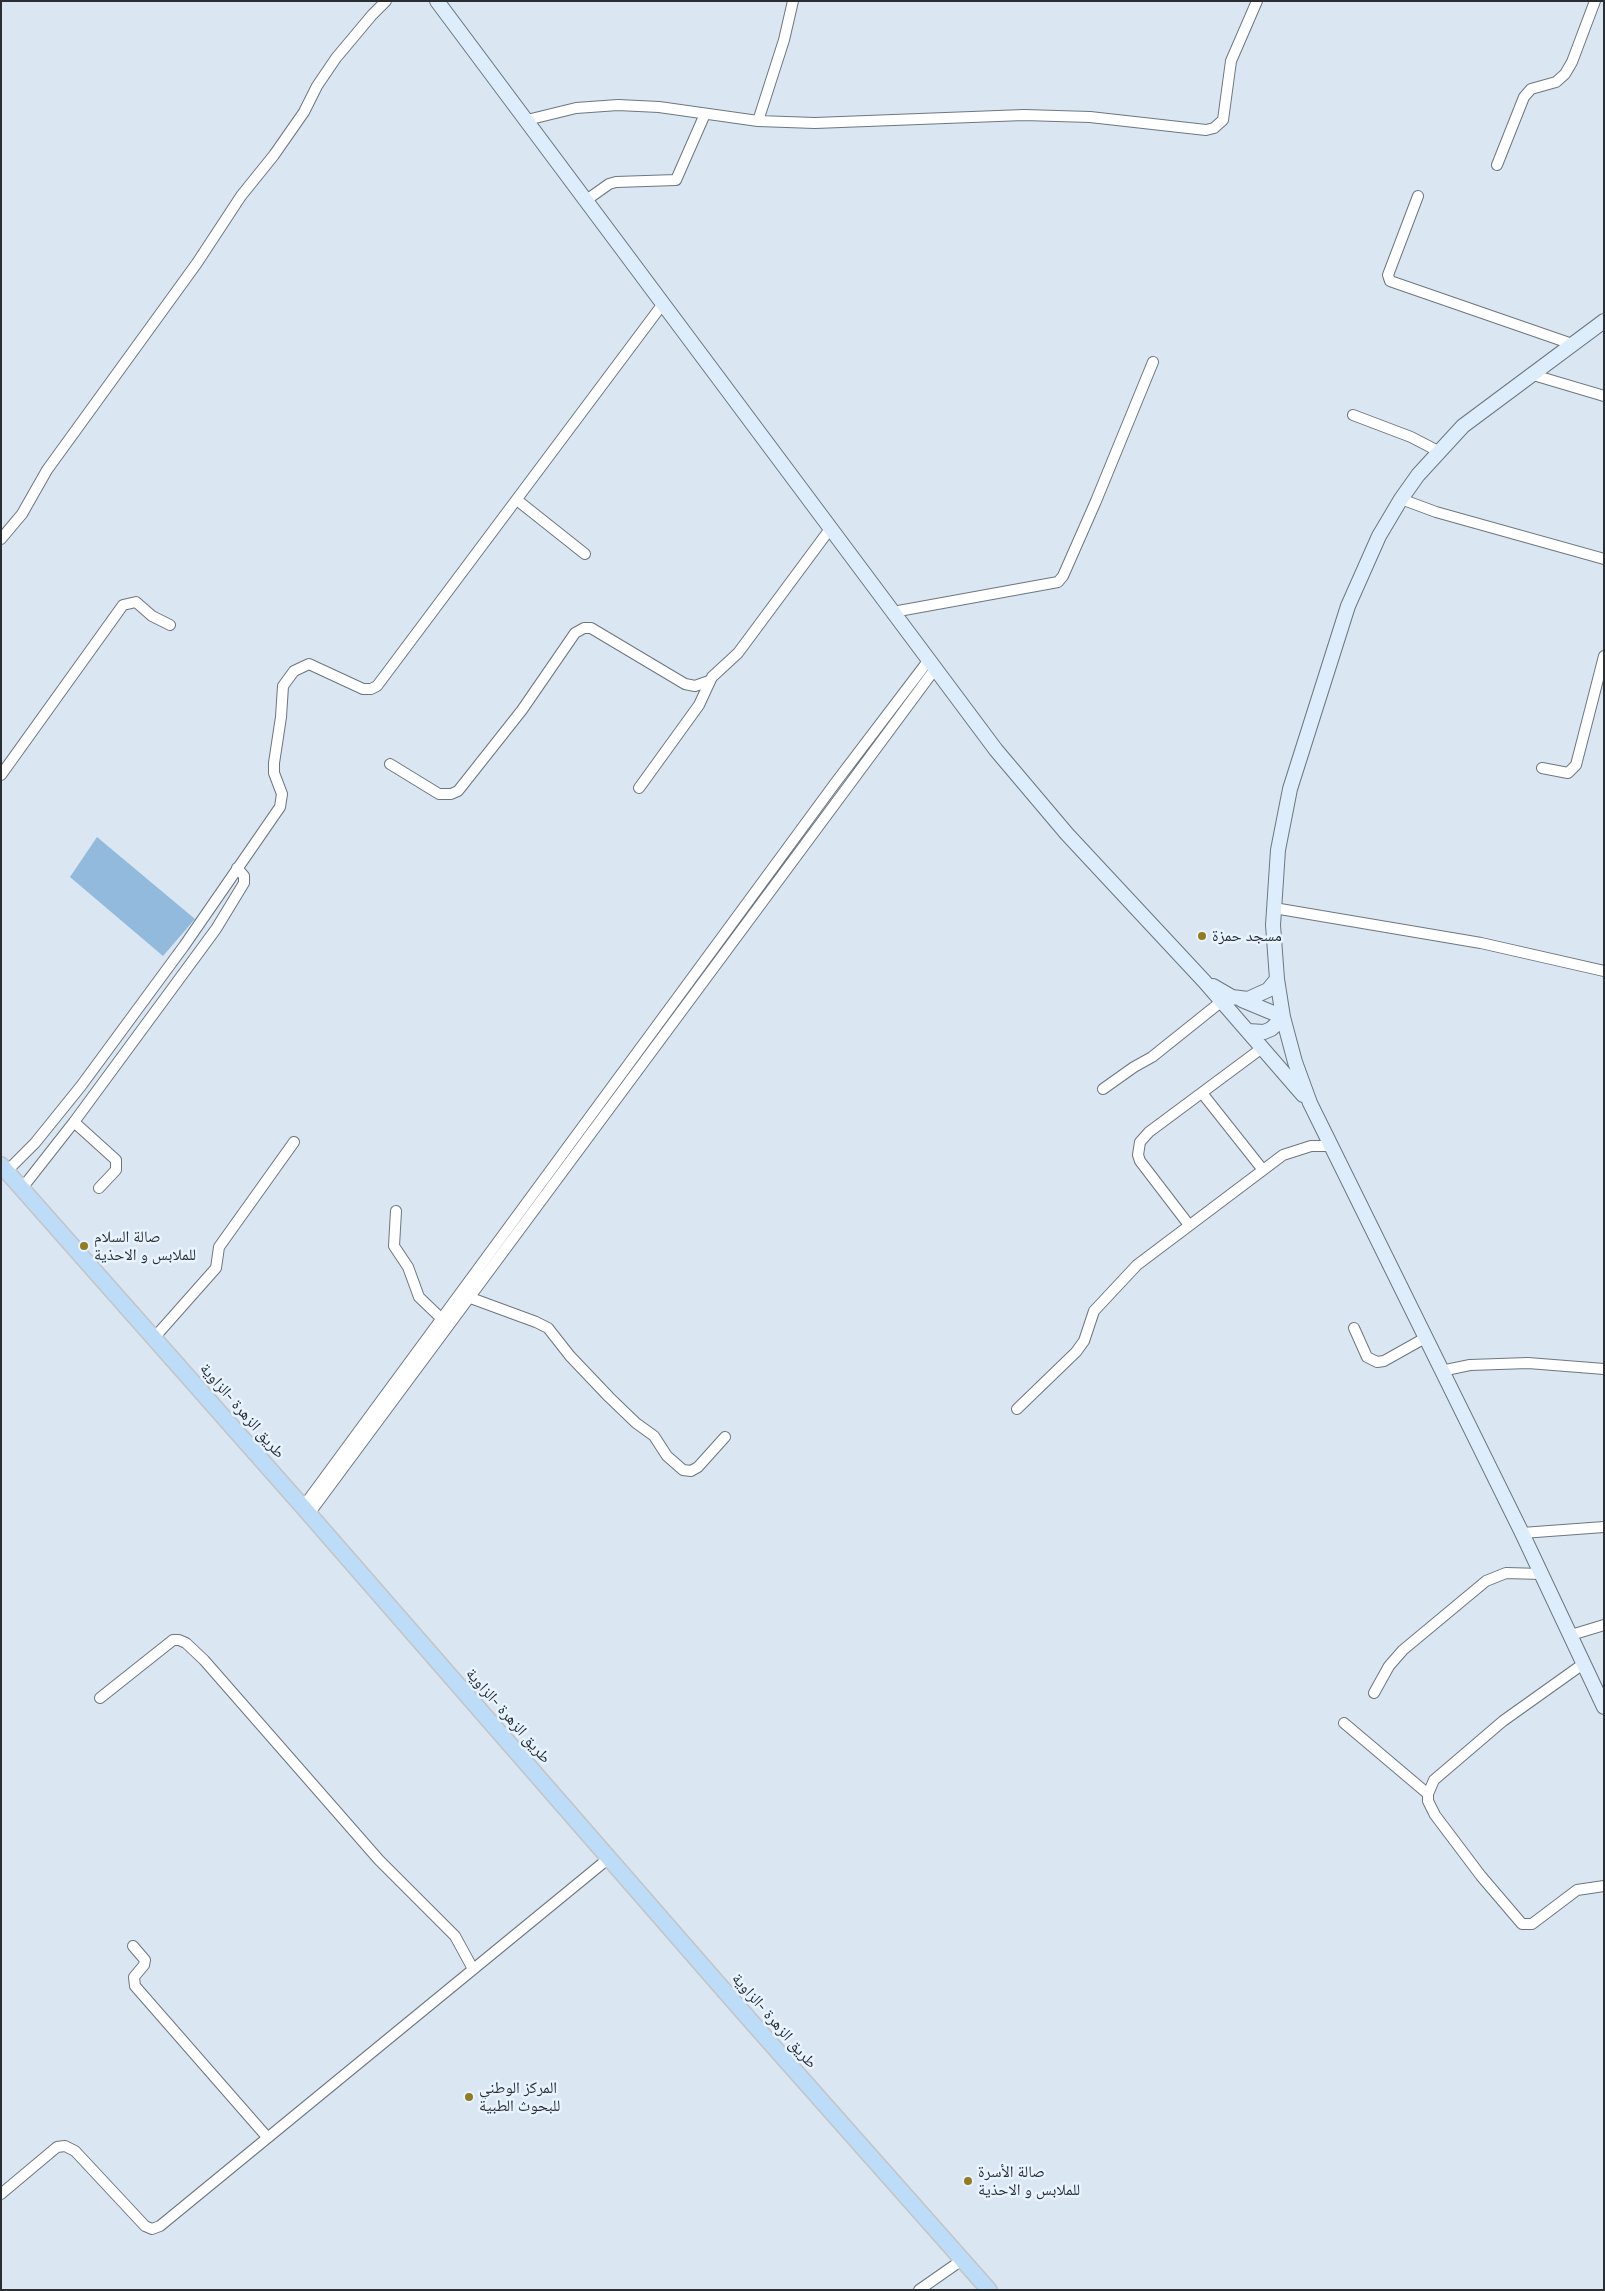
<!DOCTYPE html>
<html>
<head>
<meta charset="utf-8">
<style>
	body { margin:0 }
	#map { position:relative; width:1605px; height:2291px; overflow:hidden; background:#dae6f1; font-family:"PT Serif",serif }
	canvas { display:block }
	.frame { position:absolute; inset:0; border:2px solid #2a2e32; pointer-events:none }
</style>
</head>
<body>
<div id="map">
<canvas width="1605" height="2291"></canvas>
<div class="frame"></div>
</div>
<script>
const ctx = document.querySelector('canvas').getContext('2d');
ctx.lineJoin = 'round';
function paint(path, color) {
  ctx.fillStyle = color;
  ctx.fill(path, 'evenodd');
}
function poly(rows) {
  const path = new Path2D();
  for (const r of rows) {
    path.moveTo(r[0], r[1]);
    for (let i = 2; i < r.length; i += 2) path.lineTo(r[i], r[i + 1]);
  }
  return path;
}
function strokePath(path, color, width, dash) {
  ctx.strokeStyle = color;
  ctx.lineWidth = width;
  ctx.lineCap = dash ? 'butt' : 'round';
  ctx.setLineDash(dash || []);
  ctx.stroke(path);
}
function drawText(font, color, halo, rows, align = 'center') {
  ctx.font = font + ' "PT Serif","Noto Naskh Arabic",serif';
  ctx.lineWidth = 5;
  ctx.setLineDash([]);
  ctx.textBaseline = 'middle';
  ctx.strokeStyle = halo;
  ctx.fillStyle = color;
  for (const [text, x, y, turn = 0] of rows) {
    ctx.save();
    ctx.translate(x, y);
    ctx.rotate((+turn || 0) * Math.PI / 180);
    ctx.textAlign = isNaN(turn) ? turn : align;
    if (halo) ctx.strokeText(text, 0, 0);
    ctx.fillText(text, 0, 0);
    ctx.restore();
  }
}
paint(poly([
	[97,837,195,919,163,956,70,877]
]), '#92badc');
const street = poly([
	[527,120,576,108,618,105,659,107,758,121,815,123,1024,115,1090,117,1206,130,1214,128,1223,120,1231,61,1257,1],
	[758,121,784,40,793,1],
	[1497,165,1524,97,1531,89,1556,82,1565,74,1572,62,1595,1],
	[1418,196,1388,275,1390,281,1572,344],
	[585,201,609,184,616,182,676,180,705,114],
	[1530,374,1604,396],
	[1353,415,1411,437,1438,451],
	[1401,499,1436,512,1604,559],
	[517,500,585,554],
	[1,539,22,514,47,470,197,263,241,196,274,155,304,112,317,86,336,58,372,15,386,1],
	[893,612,1058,582,1063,576,1096,501,1153,362],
	[390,764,439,794,451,794,458,791,522,710,575,633,584,628,591,628,685,684,695,686,709,681],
	[1542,768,1568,773,1576,765,1604,656],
	[1,775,123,605,136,602,152,616,170,625],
	[639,788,699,705,712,677,738,653,830,529],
	[1274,908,1481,943,1604,971],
	[1103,1089,1134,1067,1152,1057,1222,1001],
	[1202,1093,1263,1170],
	[74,1122,116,1160,116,1170,99,1188],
	[7,1171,35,1143,81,1086,184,946,280,807,282,794,274,773,274,763,281,717,283,686,294,671,309,664,363,689,371,689,377,686,662,305],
	[23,1187,74,1122,216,929,244,883,244,876,237,868],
	[396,1211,394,1246,408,1267,419,1297,445,1322],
	[1189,1225,1140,1161,1138,1155,1140,1142,1149,1132,1262,1048],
	[468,1297,536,1322,548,1328,570,1356,609,1397,636,1423,654,1436,667,1456,683,1470,691,1471,698,1467,725,1437],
	[1354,1328,1367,1357,1377,1362,1384,1361,1425,1338],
	[154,1338,216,1268,219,1247,294,1142],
	[1441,1371,1470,1365,1528,1363,1604,1369],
	[1017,1409,1076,1352,1084,1341,1094,1311,1137,1265,1283,1155,1311,1146,1331,1146],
	[303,1507,836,782,928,661],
	[309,1514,935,669],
	[1522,1533,1604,1527],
	[1571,1635,1604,1625],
	[1583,1664,1503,1721,1434,1780,1428,1794,1428,1801,1435,1815,1481,1876,1522,1924,1532,1924,1577,1890,1604,1886],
	[1374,1693,1389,1666,1403,1650,1486,1581,1506,1573,1542,1574],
	[100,1698,173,1640,179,1640,186,1643,204,1660,379,1860,455,1936,473,1969],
	[1344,1723,1428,1794],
	[133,1946,145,1960,144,1965,134,1977,135,1986,267,2137],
	[1,2194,57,2147,65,2146,75,2151,145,2226,152,2229,160,2226,609,1858],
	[919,2290,962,2260]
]);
const secondary = poly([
	[437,1,996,750,1067,834,1204,981,1303,1095],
	[1604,321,1463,426,1418,475,1401,499,1379,536,1348,606,1290,789,1278,850,1273,925,1277,979,1283,1017,1295,1062,1310,1103,1522,1533,1604,1707],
	[1213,986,1232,997,1248,999,1268,990,1277,979],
	[1242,1000,1283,1017],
	[1248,1031,1264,1032,1271,1029,1283,1018]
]);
const primary = poly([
	[1,1165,303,1507,742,2011,989,2290]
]);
strokePath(street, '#6c7780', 12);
strokePath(secondary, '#6c7780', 16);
strokePath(primary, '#c3c4c6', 18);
strokePath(street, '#fff', 10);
strokePath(secondary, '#ddedfb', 14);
strokePath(primary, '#bcdcf7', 15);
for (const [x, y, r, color] of [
	[1202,936,5,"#927b21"],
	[84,1246,5,"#927b21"],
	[469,2097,5,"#927b21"],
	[968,2181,5,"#927b21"]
]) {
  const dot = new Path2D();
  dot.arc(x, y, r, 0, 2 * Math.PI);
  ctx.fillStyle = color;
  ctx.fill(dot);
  strokePath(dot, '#e7f4ff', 2);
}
drawText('16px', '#2a2e32', '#e7f4ff', [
	["مسجد حمزة",1212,936],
	["صالة السلام",94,1237],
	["للملابس و الاحذية",94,1255],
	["المركز الوطني",479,2088],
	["للبحوث الطبية",479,2106],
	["صالة الأسرة",978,2172],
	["للملابس و الاحذية",978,2190]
], 'left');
drawText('16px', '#2a2e32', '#e7f4ff', [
	["طريق الزهرة -الزاوية",242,1411,49],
	["طريق الزهرة -الزاوية",508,1716,49],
	["طريق الزهرة -الزاوية",774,2021,49]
]);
</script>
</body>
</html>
